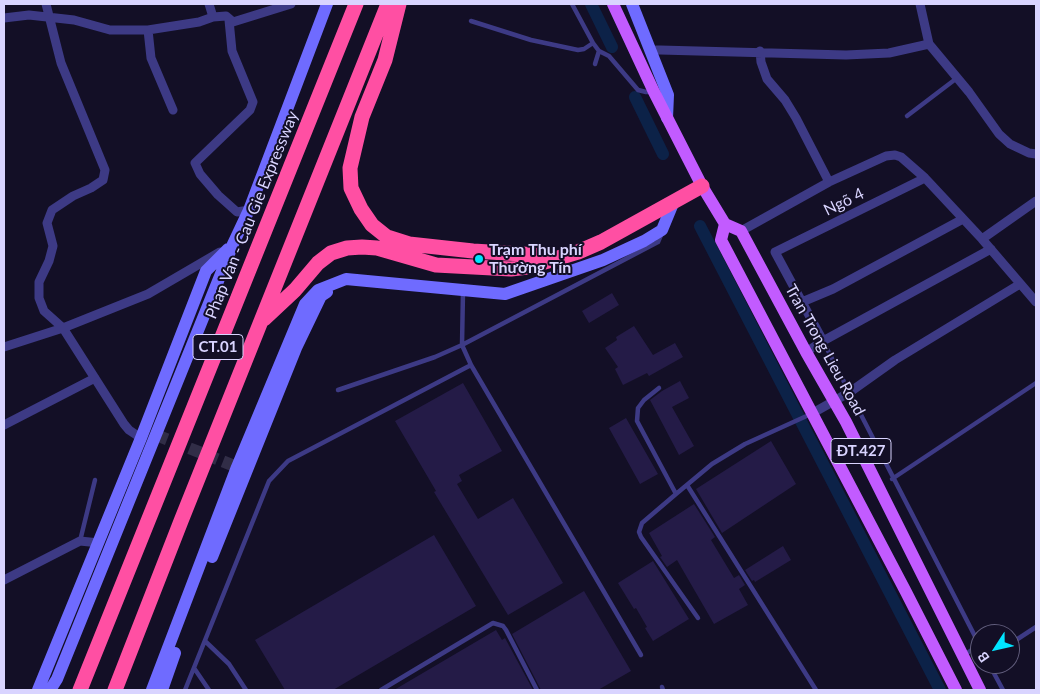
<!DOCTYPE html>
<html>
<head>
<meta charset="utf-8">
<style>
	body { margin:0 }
	#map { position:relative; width:1040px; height:694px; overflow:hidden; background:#130f26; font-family:Lato,sans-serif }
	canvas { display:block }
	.frame { position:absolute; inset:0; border:5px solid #d9d4ff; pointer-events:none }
	.north { position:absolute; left:970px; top:624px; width:50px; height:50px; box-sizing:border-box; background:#130f26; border:1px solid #625e7d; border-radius:50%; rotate:235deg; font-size:14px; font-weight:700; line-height:20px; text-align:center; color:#d9d4ff }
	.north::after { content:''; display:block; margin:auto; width:18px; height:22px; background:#00e5ff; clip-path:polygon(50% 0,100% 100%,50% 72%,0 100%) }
</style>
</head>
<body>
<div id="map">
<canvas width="1040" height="694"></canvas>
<div class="frame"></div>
<div class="north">B</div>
</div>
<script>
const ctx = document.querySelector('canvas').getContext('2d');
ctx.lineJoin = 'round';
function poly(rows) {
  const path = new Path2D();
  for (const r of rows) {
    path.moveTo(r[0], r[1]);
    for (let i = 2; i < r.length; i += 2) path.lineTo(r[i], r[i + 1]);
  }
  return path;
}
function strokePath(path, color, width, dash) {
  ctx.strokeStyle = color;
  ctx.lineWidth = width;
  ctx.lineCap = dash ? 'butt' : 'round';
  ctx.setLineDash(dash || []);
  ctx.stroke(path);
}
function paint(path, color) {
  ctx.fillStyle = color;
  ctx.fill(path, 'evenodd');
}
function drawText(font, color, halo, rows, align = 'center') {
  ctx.font = font + ' Lato,sans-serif';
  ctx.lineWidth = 4;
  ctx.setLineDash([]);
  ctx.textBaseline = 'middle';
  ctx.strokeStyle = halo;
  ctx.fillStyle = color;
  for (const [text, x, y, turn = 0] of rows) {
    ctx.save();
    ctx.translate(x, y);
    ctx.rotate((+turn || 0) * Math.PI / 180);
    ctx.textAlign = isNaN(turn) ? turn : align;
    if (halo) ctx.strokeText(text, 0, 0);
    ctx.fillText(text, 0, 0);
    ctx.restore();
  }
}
strokePath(poly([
	[591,4,612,47],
	[635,97,663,154],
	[700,226,940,690]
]), '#0c2248', 12);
paint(poly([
	[612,293,619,305,589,323,582,311],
	[634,326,653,355,675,343,683,357,649,376,647,373,623,385,615,369,618,367,605,348,617,340,616,337],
	[680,381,689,398,672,407,694,446,679,455,650,400,662,391],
	[463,383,502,451,459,475,462,481,457,484,478,519,513,498,563,583,508,615,434,492,436,491,395,421],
	[626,418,658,474,640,484,609,428],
	[771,441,796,484,722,533,696,489],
	[694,504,715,537,711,540,734,578,739,575,745,585,739,589,748,605,714,624,677,560,667,567,660,557,662,556,649,533],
	[434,535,476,606,333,690,285,690,255,640],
	[783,546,791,560,755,582,754,580,752,581,745,570],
	[653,561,689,619,653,641,645,628,647,627,636,608,634,609,618,583],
	[584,591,631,671,598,690,541,690,512,634],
	[496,630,502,640,505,638,533,690,394,690]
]), '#241b47');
strokePath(poly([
	[156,435,237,467]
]), '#312d47', 12, [12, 6]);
strokePath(poly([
	[572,4,593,43,599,51,609,56,638,90,646,92,652,92],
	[471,21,531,40,578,50,584,49,593,43],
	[595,64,599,51],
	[907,116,957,78],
	[463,292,462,345,471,365],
	[823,341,980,646],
	[659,388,644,400,638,408,637,421,676,494,712,464,745,444,811,414],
	[338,390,435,357,462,345,658,242,661,235],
	[892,479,1036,383],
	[687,485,816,690],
	[676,494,642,523,639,532,641,537,698,618],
	[80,541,95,480],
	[206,642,229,664,246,690],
	[1010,644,1036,627],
	[964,655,979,645],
	[989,664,1003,690],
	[194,668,209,690],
	[662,687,663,690],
	[185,690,269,481,288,461,471,365,641,655],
	[381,690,493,623,503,626,506,630,537,690]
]), '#3d3a85', 4.5);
strokePath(poly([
	[46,4,61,63,105,170,103,180,91,188,73,196,52,210,47,223,53,246,49,261,39,282,39,298,44,311,63,328,124,424,129,430,141,438],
	[209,4,213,17],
	[920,4,929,44,969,92,999,134,1010,144,1029,153,1036,154],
	[4,18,29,15,74,20,110,30,148,30,199,22,213,17,226,16,233,22,291,4],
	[229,20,232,51,253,102,250,110,195,163,200,174,218,195,237,212,249,210],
	[148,30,151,58,173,110],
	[760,51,761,62,767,79,785,100,796,118,829,182],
	[652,55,656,50,660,50,846,55,889,53,929,44],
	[741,231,829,182,886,156,895,155,901,157,925,178,982,239,1036,302],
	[982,239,1036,201],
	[802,302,833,289,963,219],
	[823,341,775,252,925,178],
	[4,347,63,328,148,294,220,252],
	[806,352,823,341,991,249],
	[811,414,850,392,895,360,1020,284],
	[4,425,95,378],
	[4,580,80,541,99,543]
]), '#3d3a85', 9);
strokePath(poly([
	[632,4,668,95,667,118],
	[212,557,296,348,321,296,327,292],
	[38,690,141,438,206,271,228,249],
	[50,690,57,679,233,244,249,210,327,4],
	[152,690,237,467,305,304,318,290,346,279,505,294,603,260,644,241,662,230,674,201],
	[162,690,175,653]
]), '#6f6bff', 12);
strokePath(poly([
	[613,4,654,92,702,186,725,224,741,231,806,352,846,422,980,690],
	[725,224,721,240,906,592,956,690]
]), '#c25bff', 12);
strokePath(poly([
	[399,4,385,60,362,117,350,168,351,188,361,209,372,225,387,237,409,244,473,251,538,255,550,259],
	[264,319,295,290,318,263,331,253,347,248,362,247,377,248,436,265,511,269,528,267,578,252,601,242,702,186],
	[80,690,356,4],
	[115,690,181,521,388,4]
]), '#ff4fa3', 15);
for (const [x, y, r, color] of [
	[479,259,5,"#00e5ff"]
]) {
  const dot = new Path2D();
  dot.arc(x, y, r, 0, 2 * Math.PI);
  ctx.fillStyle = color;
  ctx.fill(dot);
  strokePath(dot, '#130f26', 2);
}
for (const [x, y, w] of [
	[218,347,50],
	[861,451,60]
]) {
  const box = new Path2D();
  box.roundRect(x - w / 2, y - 12.5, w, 25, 4);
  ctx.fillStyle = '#130f26';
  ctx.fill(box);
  strokePath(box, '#d9d4ff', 1);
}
drawText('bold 15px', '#d9d4ff', null, [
	["CT.01",218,347],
	["ĐT.427",861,451]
]);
drawText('16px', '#d9d4ff', '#130f26', [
	["Ngõ 4",844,202,-26],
	["Phap Van - Cau Gie Expressway",252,215,-68],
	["Tran Trong Lieu Road",825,350,61]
]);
drawText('bold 16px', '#d9d4ff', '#130f26', [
	["Trạm Thu phí",489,250],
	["Thường Tín",489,268]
], 'left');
</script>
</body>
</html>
